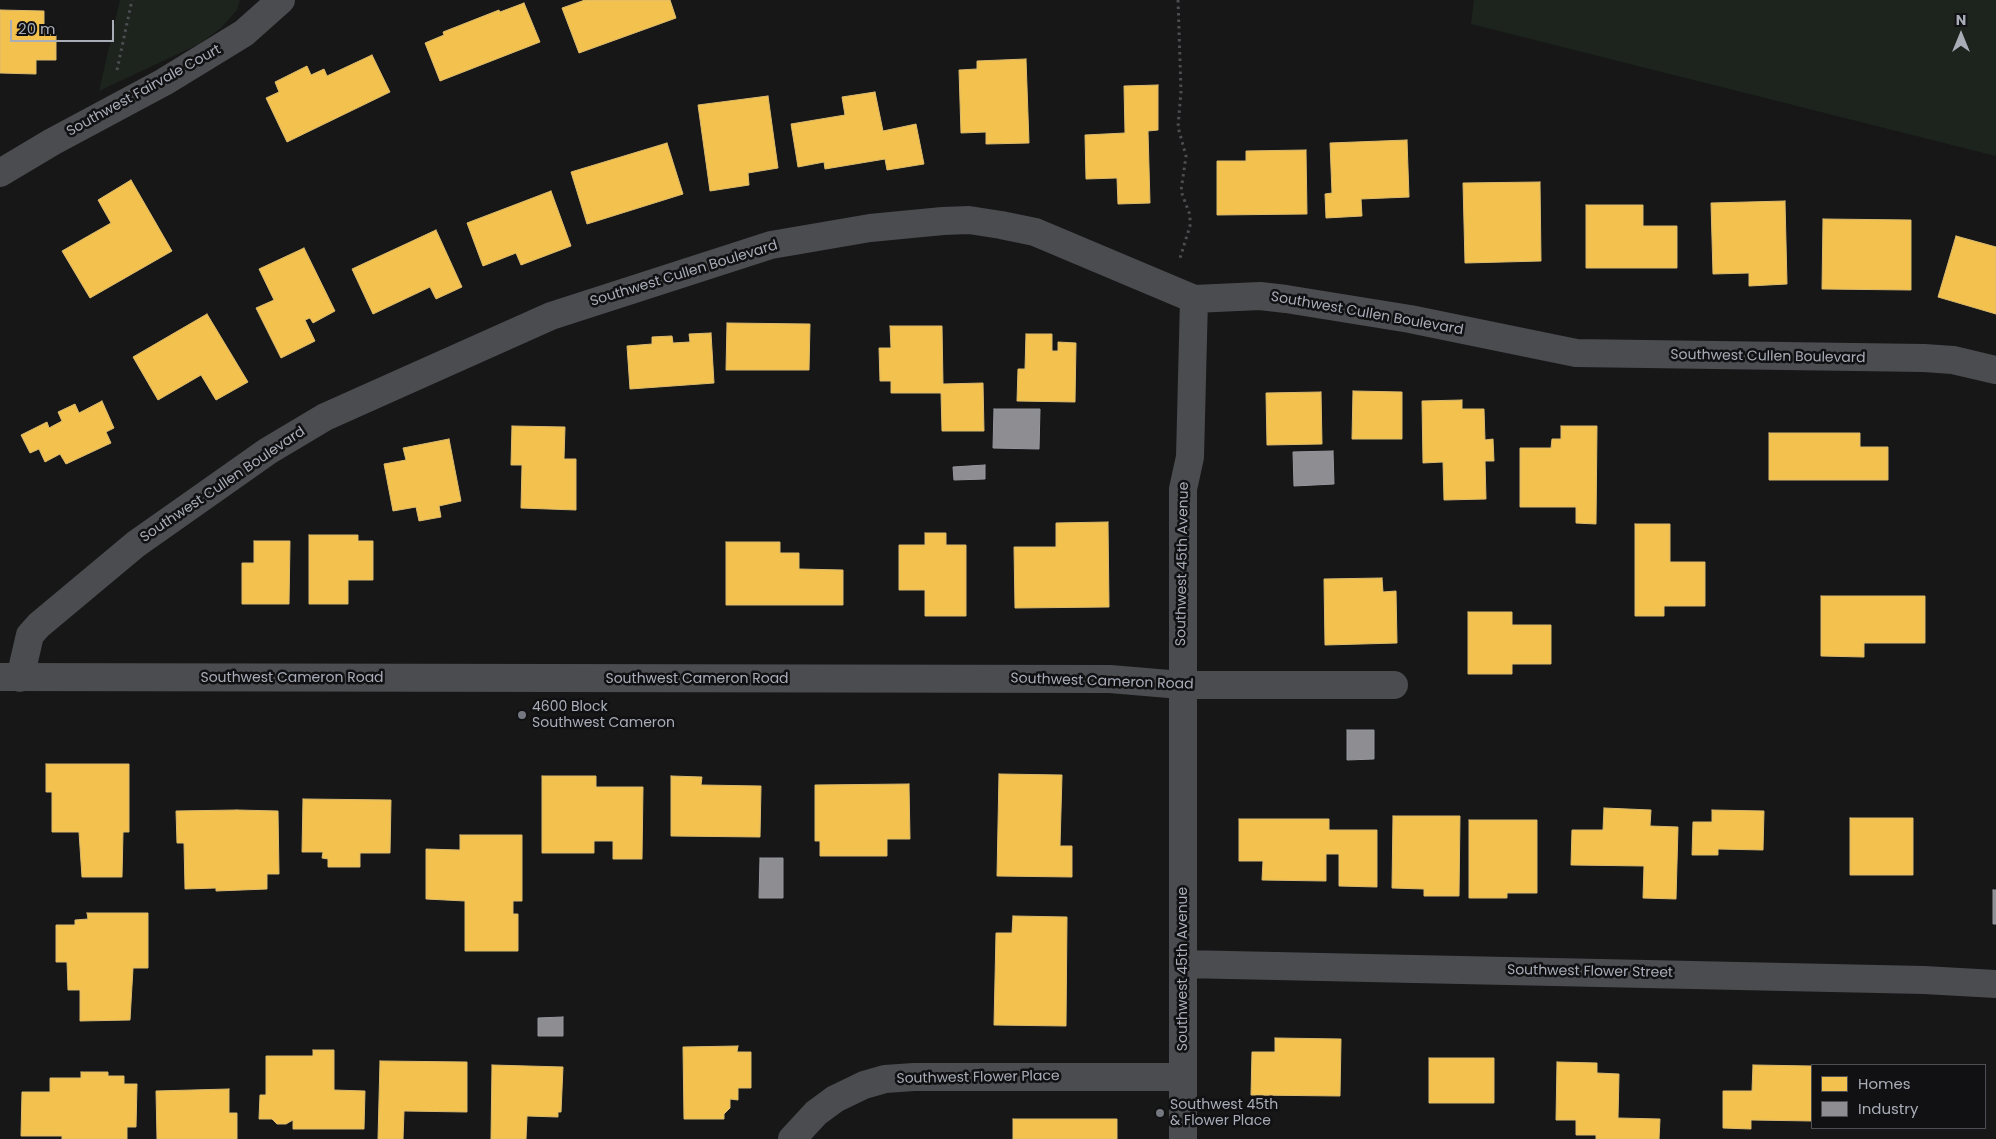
<!DOCTYPE html>
<html>
<head>
<meta charset="utf-8">
<style>
	body { margin:0 }
	#map { position:relative; width:1996px; height:1139px; overflow:hidden; background:#171717; font-family:Poppins,sans-serif }
	canvas { display:block }
	.legend { position:absolute; left:1811px; top:1064px; width:175px; height:65px; box-sizing:border-box; background:#111113; border:1px solid #4d4f55; margin:0; padding:6px 9px; list-style:none; font-size:15px; color:#a8adb8 }
	.legend li { display:flex; align-items:center; gap:10px; height:25px }
	.legend b { width:25px; border:1px solid #4d4f55 }
	.north { position:absolute; left:1936px; top:10px; width:50px; height:50px; -webkit-text-stroke:4px #111113; paint-order:stroke; rotate:0deg; font-size:14px; font-weight:700; line-height:20px; text-align:center; color:#a8adb8 }
	.north::after { content:''; display:block; margin:auto; width:18px; height:22px; background:#a8adb8; clip-path:polygon(50% 0,100% 100%,50% 72%,0 100%) }
	.scale { position:absolute; left:10px; top:20px; width:104px; height:22px; box-sizing:border-box; border:2px solid #a8adb8; border-top:0; padding-left:6px; font-size:15px; line-height:18px; white-space:nowrap; color:#a8adb8; -webkit-text-stroke:4px #111113; paint-order:stroke }
</style>
</head>
<body>
<div id="map">
<canvas width="1996" height="1139"></canvas>
<ul class="legend">
<li><b style="height:14px;background:#f2c14e"></b>Homes</li>
<li><b style="height:14px;background:#8d8d92"></b>Industry</li>
</ul>
<div class="north">N</div>
<div class="scale">20 m</div>
</div>
<script>
const ctx = document.querySelector('canvas').getContext('2d');
ctx.lineJoin = 'round';
function paint(path, color) {
  ctx.fillStyle = color;
  ctx.fill(path, 'evenodd');
}
function poly(rows) {
  const path = new Path2D();
  for (const r of rows) {
    path.moveTo(r[0], r[1]);
    for (let i = 2; i < r.length; i += 2) path.lineTo(r[i], r[i + 1]);
  }
  return path;
}
function strokePath(path, color, width, dash) {
  ctx.strokeStyle = color;
  ctx.lineWidth = width;
  ctx.lineCap = dash ? 'butt' : 'round';
  ctx.setLineDash(dash || []);
  ctx.stroke(path);
}
function drawText(font, color, halo, rows, align = 'center') {
  ctx.font = font + ' Poppins,sans-serif';
  ctx.lineWidth = 5;
  ctx.setLineDash([]);
  ctx.textBaseline = 'middle';
  ctx.strokeStyle = halo;
  ctx.fillStyle = color;
  for (const [text, x, y, turn = 0] of rows) {
    ctx.save();
    ctx.translate(x, y);
    ctx.rotate((+turn || 0) * Math.PI / 180);
    ctx.textAlign = isNaN(turn) ? turn : align;
    if (halo) ctx.strokeText(text, 0, 0);
    ctx.fillText(text, 0, 0);
    ctx.restore();
  }
}
paint(poly([
	[120,0,240,0,237,10,221,28,199,44,99,91],
	[1474,0,1996,0,1996,156,1471,24]
]), '#1d241e');
const homes = poly([
	[585,0,670,0,676,18,579,53,562,8,585,0],
	[524,3,540,42,440,81,425,43,444,35,443,32,499,10,500,12,524,3],
	[0,10,44,11,44,34,56,35,56,60,36,60,36,74,0,73,0,10],
	[372,55,390,92,287,142,266,98,279,92,275,82,307,66,311,75,324,69,327,76,372,55],
	[1026,59,1029,143,986,144,986,132,961,133,959,70,977,69,977,61,1026,59],
	[1158,85,1158,130,1148,131,1150,203,1118,204,1117,178,1086,179,1085,135,1125,133,1124,86,1158,85],
	[875,92,883,131,916,124,924,164,887,170,885,159,825,169,824,162,798,167,791,124,845,115,842,97,875,92],
	[768,96,778,168,748,173,749,185,710,191,698,105,768,96],
	[1407,140,1409,197,1361,199,1362,216,1326,218,1325,194,1332,193,1330,143,1407,140],
	[667,143,683,194,587,224,571,172,667,143],
	[1306,150,1307,214,1217,215,1217,161,1246,161,1246,151,1306,150],
	[131,180,172,251,90,298,62,251,111,223,98,200,131,180],
	[1540,182,1541,261,1465,263,1463,183,1540,182],
	[551,191,571,246,521,265,516,253,483,266,467,223,551,191],
	[1785,201,1787,284,1749,286,1749,273,1713,274,1711,203,1785,201],
	[1586,205,1643,205,1643,226,1677,226,1677,268,1586,268,1586,205],
	[1823,219,1911,220,1911,290,1822,289,1823,219],
	[436,230,462,287,436,299,430,287,373,314,352,269,436,230],
	[1956,236,1996,247,1996,314,1938,297,1956,236],
	[304,248,335,311,313,323,310,318,305,320,315,341,281,358,256,308,274,300,259,269,304,248],
	[207,314,248,382,216,400,201,375,158,400,133,357,207,314],
	[727,323,810,324,809,370,726,370,727,323],
	[890,326,942,326,943,384,983,383,984,431,942,431,941,393,891,393,891,381,880,381,879,348,891,348,890,326],
	[711,333,714,383,630,389,627,346,652,344,652,337,672,336,673,343,690,342,689,334,711,333],
	[1026,334,1052,334,1052,351,1058,351,1058,342,1076,343,1075,402,1017,401,1018,369,1025,369,1026,334],
	[1353,391,1402,392,1402,439,1352,439,1353,391],
	[1321,392,1322,444,1267,445,1266,393,1321,392],
	[1462,400,1462,409,1484,409,1485,440,1493,439,1494,461,1485,461,1486,499,1444,500,1443,462,1423,463,1422,401,1462,400],
	[102,401,114,428,106,432,111,443,66,464,60,454,45,462,39,449,30,453,21,435,47,422,49,428,62,421,58,412,75,404,79,413,102,401],
	[512,426,565,427,564,459,576,459,576,510,521,508,522,465,511,465,512,426],
	[1561,426,1597,426,1596,524,1576,523,1576,507,1520,507,1520,448,1551,448,1552,439,1561,439,1561,426],
	[1769,433,1860,433,1860,447,1888,447,1888,480,1769,480,1769,433],
	[449,439,461,501,439,506,441,517,419,521,416,507,393,511,384,464,406,460,403,448,449,439],
	[1108,522,1109,607,1015,608,1014,547,1056,547,1056,523,1108,522],
	[1635,524,1670,524,1670,562,1705,562,1705,606,1664,606,1664,616,1635,616,1635,524],
	[925,533,946,533,946,545,966,545,966,616,925,616,925,590,899,590,899,545,925,545,925,533],
	[309,535,358,535,358,541,373,541,373,580,348,580,348,604,309,604,309,535],
	[254,541,290,541,289,604,242,604,242,563,254,563,254,541],
	[726,542,780,542,780,553,799,553,799,569,843,570,843,605,726,605,726,542],
	[1382,578,1383,592,1396,591,1397,643,1325,645,1324,579,1382,578],
	[1821,596,1925,596,1925,643,1864,643,1864,657,1821,656,1821,596],
	[1468,612,1512,612,1512,625,1551,625,1551,664,1512,664,1512,674,1468,674,1468,612],
	[46,764,129,764,129,832,123,832,122,877,82,877,79,832,52,832,52,792,46,792,46,764],
	[999,774,1062,775,1060,846,1072,846,1072,877,997,876,999,774],
	[542,776,596,776,596,787,643,787,642,859,613,859,613,841,594,841,594,853,542,853,542,776],
	[671,776,702,777,701,785,761,786,760,837,671,836,671,776],
	[909,784,910,839,887,839,887,856,820,856,820,841,815,841,815,785,909,784],
	[303,799,391,800,390,853,360,853,360,867,328,867,328,859,322,858,323,852,302,852,303,799],
	[1604,808,1651,810,1650,826,1678,827,1676,899,1643,898,1644,866,1571,865,1572,830,1603,830,1604,808],
	[237,810,278,811,279,874,267,874,267,889,216,891,216,888,185,889,184,843,177,843,176,811,237,810],
	[1712,810,1764,811,1763,850,1718,849,1718,855,1692,855,1693,822,1712,822,1712,810],
	[1393,816,1460,816,1459,896,1424,896,1424,889,1392,888,1393,816],
	[1850,818,1913,818,1913,875,1850,875,1850,818],
	[1239,819,1329,819,1329,830,1377,830,1377,887,1339,886,1339,854,1326,854,1326,881,1262,880,1263,861,1239,861,1239,819],
	[1469,820,1537,820,1537,893,1507,893,1507,898,1469,898,1469,820],
	[460,835,522,835,522,901,513,901,513,914,518,914,518,951,465,951,465,901,426,899,426,849,460,850,460,835],
	[87,913,148,913,148,968,133,968,130,1020,80,1021,80,990,68,990,67,962,56,962,56,925,75,925,75,920,88,919,87,913],
	[1013,916,1067,917,1066,1026,994,1025,996,933,1012,933,1013,916],
	[1275,1038,1341,1039,1340,1096,1251,1095,1252,1052,1275,1052,1275,1038],
	[738,1046,737,1052,751,1052,751,1088,738,1088,738,1100,730,1099,730,1108,724,1114,724,1119,684,1119,683,1047,738,1046],
	[313,1050,334,1050,334,1090,365,1091,364,1129,293,1129,293,1120,286,1124,277,1124,272,1119,259,1119,260,1095,266,1095,266,1056,313,1056,313,1050],
	[1429,1058,1494,1058,1494,1103,1429,1103,1429,1058],
	[380,1061,467,1062,467,1112,404,1111,403,1139,378,1139,380,1061],
	[1557,1062,1597,1063,1597,1073,1619,1074,1618,1118,1660,1119,1659,1139,1596,1139,1596,1135,1576,1135,1576,1120,1556,1120,1557,1062],
	[492,1065,563,1067,561,1112,558,1112,558,1117,527,1116,526,1139,491,1139,492,1065],
	[1753,1065,1812,1066,1812,1121,1751,1120,1751,1129,1723,1128,1723,1091,1752,1091,1753,1065],
	[81,1072,108,1072,108,1076,124,1076,124,1084,137,1084,136,1127,127,1127,127,1139,62,1139,62,1136,21,1136,22,1092,50,1092,50,1078,81,1078,81,1072],
	[229,1089,229,1113,237,1113,237,1139,157,1139,156,1091,229,1089],
	[1013,1119,1117,1119,1117,1139,1013,1139,1013,1119]
]);
paint(homes, '#f2c14e');
strokePath(homes, '#dcbb6e', 1);
const industry = poly([
	[994,409,1040,409,1039,449,993,448,994,409],
	[1333,451,1334,484,1294,486,1293,452,1333,451],
	[985,465,985,479,954,480,953,467,985,465],
	[1347,730,1374,730,1374,759,1347,760,1347,730],
	[760,858,783,858,783,898,759,898,760,858],
	[1993,890,1996,890,1996,924,1993,924,1993,890],
	[563,1017,563,1036,538,1036,538,1018,563,1017]
]);
paint(industry, '#8d8d92');
strokePath(industry, '#95979d', 1);
strokePath(poly([
	[1178,0,1181,91,1178,127,1186,156,1181,191,1190,215,1190,226,1180,258],
	[117,70,132,0]
]), '#4d4e52', 3, [2.5, 4]);
strokePath(poly([
	[0,173,52,142,164,82,244,33,281,0],
	[0,677,1110,679,1181,685,1394,685],
	[20,678,30,635,39,625,136,544,268,451,325,417,551,316,771,245,870,228,943,221,969,220,1001,225,1035,232,1194,299,1260,296,1286,299,1410,319,1576,353,1924,358,1953,360,1996,370],
	[1183,964,1924,980,1996,984],
	[792,1139,816,1113,835,1099,864,1085,885,1079,914,1077,1183,1077],
	[1183,1139,1183,489,1190,457,1194,299]
]), '#4b4c50', 28);
for (const [x, y, r, color] of [
	[522,715,5,"#757880"],
	[1160,1113,5,"#757880"]
]) {
  const dot = new Path2D();
  dot.arc(x, y, r, 0, 2 * Math.PI);
  ctx.fillStyle = color;
  ctx.fill(dot);
  strokePath(dot, '#111113', 2);
}
drawText('14px', '#a8adb8', '#111113', [
	["Southwest Fairvale Court",144,91,-29],
	["Southwest Cullen Boulevard",684,274,-17],
	["Southwest Cullen Boulevard",1367,314,10],
	["Southwest Cullen Boulevard",1768,357,1],
	["Southwest Cullen Boulevard",223,485,-34],
	["Southwest 45th Avenue",1183,564,-89],
	["Southwest Cameron Road",292,678],
	["Southwest Cameron Road",697,679],
	["Southwest Cameron Road",1102,682,2],
	["Southwest 45th Avenue",1183,969,-90],
	["Southwest Flower Street",1590,972,1],
	["Southwest Flower Place",978,1078,-1]
]);
drawText('14px', '#a8adb8', '#111113', [
	["4600 Block",532,707],
	["Southwest Cameron",532,723],
	["Southwest 45th",1170,1105],
	["& Flower Place",1170,1121]
], 'left');
</script>
</body>
</html>
